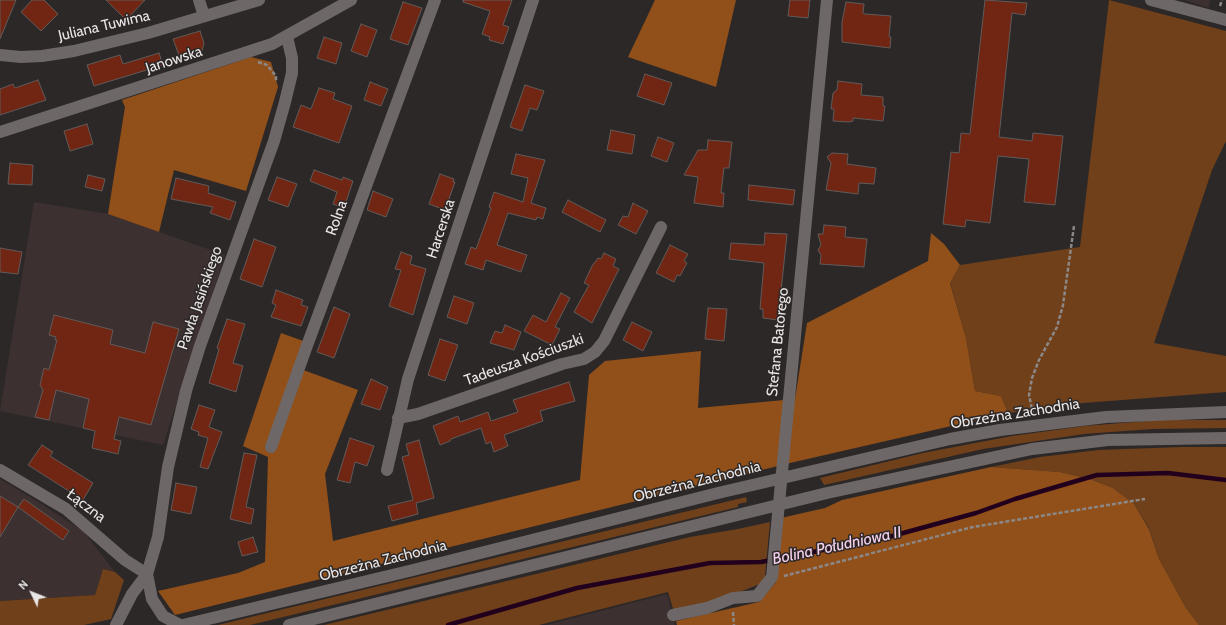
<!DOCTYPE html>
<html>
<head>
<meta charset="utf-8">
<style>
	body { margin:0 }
	#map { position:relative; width:1226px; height:625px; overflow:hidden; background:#2d2828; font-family:Cabin,sans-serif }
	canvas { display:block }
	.north { position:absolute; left:12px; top:573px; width:40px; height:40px; -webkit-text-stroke:3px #2d2828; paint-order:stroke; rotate:313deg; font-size:11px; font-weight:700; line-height:16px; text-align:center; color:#eae6e6 }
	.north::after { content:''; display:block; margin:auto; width:14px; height:18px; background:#eae6e6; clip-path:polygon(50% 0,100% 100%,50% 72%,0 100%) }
</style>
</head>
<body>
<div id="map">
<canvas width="1226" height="625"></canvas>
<div class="north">N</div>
</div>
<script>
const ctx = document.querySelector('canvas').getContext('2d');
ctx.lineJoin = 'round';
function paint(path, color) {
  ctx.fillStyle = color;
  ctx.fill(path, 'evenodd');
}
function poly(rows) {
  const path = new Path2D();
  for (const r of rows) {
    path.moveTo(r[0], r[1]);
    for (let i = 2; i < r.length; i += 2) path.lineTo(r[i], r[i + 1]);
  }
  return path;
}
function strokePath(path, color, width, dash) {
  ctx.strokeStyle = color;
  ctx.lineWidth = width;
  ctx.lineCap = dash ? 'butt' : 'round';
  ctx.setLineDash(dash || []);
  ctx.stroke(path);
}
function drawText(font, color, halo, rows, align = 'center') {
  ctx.font = font + ' Cabin,sans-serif';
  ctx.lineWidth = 3;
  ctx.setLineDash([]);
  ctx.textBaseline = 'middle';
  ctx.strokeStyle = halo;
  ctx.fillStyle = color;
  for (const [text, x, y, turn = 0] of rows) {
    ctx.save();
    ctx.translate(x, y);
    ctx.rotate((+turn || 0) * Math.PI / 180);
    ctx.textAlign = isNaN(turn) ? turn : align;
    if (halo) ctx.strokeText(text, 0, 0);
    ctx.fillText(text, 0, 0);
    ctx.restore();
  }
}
paint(poly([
	[1184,0,1210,0,1209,8],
	[34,202,108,214,225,255,163,445,0,411],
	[0,479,32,498,83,531,115,572,103,569,95,595,0,601],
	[667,594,675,625,546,625]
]), '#3c3030');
paint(poly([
	[1109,0,1226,31,1226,141,1212,170,1154,343,1226,356,1226,392,1083,403,1008,413,1001,396,975,391,966,338,950,282,960,265,1080,247],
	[1160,420,1226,420,1226,428,1152,429,1084,434,983,449,824,485,820,478,923,453,1012,436,1085,426],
	[1182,447,1226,447,1226,625,1199,625,1186,608,1159,559,1149,528,1134,504,1113,488,1090,479,1060,472,991,467,1040,457,1098,450],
	[746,497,747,502,738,504,738,507,370,596,250,625,218,625],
	[770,522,765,576,760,584,706,605,674,612,668,592,539,625,324,625,690,537,738,529],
	[103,569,115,572,124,580,111,619,84,625,0,625,0,601,95,595]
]), '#70401a');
paint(poly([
	[655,0,736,0,716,87,628,57],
	[251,57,271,62,278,87,246,191,174,170,159,232,108,214,125,107,122,100],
	[931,233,944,244,960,265,950,283,966,338,975,391,1001,396,1008,413,790,463,175,615,158,591,238,573,265,562,268,457,243,446,281,333,306,342,295,367,358,390,325,474,333,541,580,480,589,375,605,361,701,351,698,408,795,399,807,323,928,261],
	[991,467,1060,472,1090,479,1113,488,1134,504,1149,529,1159,559,1186,608,1199,625,677,625,676,621,759,602,776,582,781,518,825,508,842,500]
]), '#91501a');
strokePath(poly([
	[448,625,577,588,710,563,761,562,885,538,976,513,1015,499,1097,475,1168,473,1226,480]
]), '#22001d', 4.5);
const building = poly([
	[0,0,16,0,0,39,0,0],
	[32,0,44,0,58,14,41,31,21,12,32,0],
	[106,0,145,0,126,20,106,0],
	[463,0,512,0,503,25,509,27,503,44,489,40,490,37,482,34,490,11,463,2,463,0],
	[790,0,810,0,808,18,788,16,790,0],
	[985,0,1027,3,1025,15,1012,13,999,137,1032,141,1033,133,1063,136,1055,205,1024,202,1029,159,998,156,990,223,966,220,965,227,943,224,951,152,959,153,961,133,970,134,985,0],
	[403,2,422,8,408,45,390,39,403,2],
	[846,2,864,4,863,13,865,14,891,16,889,37,891,37,890,48,842,42,842,22,846,2],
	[361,24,377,30,367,57,351,51,361,24],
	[200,31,204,43,202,51,180,58,173,39,200,31],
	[324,37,342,43,336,64,317,58,324,37],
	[159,53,163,65,94,86,87,65,120,55,123,64,159,53],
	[645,74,672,83,664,105,637,96,645,74],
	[38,80,46,100,0,115,0,89,13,84,15,88,38,80],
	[838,81,862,84,861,95,883,97,883,106,885,106,883,121,853,118,853,121,849,122,833,121,834,109,831,109,833,93,837,90,838,81],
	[370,82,388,89,381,106,364,100,370,82],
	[525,85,544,91,537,110,530,108,522,131,510,127,525,85],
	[319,88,335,93,333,99,352,106,339,143,293,127,301,105,311,109,319,88],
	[87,124,93,144,70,151,64,131,87,124],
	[611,130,635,135,632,154,607,150,611,130],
	[658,137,674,143,667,162,651,156,658,137],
	[708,140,732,142,729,168,724,168,721,193,724,193,723,207,694,203,698,177,684,175,698,150,707,150,708,140],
	[832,153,848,154,847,164,876,168,874,184,859,183,858,194,826,190,831,163,827,157,832,153],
	[516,154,545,160,531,203,546,208,543,219,537,217,536,220,508,213,497,245,527,255,521,272,486,260,483,270,465,264,471,247,476,249,491,208,489,207,494,192,523,202,528,178,511,174,516,154],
	[10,163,33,165,32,185,8,184,10,163],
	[314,170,342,180,343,177,353,181,344,208,333,204,337,192,310,181,314,170],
	[440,174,454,179,453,182,455,182,445,210,429,204,440,174],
	[88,175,105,179,102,191,85,187,88,175],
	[277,177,297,184,288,207,268,200,277,177],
	[176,178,209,186,208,193,236,202,230,220,210,213,213,207,171,199,176,178],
	[749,185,795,190,793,205,748,200,749,185],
	[373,191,393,199,386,217,367,210,373,191],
	[568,200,606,220,600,232,562,212,568,200],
	[633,203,648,211,636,234,618,225,623,216,628,217,633,203],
	[824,225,846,227,845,237,867,239,864,267,820,264,821,255,818,250,821,245,818,234,823,234,824,225],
	[765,233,787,234,778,320,763,318,763,309,760,309,764,263,729,259,731,243,764,245,765,233],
	[254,239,276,247,262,287,240,279,254,239],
	[670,245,688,254,684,261,687,263,680,276,677,275,674,282,656,273,670,245],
	[0,248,22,252,18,274,0,272,0,248],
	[401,252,412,256,410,264,426,269,413,315,389,306,401,270,395,269,401,252],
	[604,253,616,259,613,266,619,269,592,323,574,312,589,285,584,283,592,266,598,258,601,259,604,253],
	[276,290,303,300,301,305,308,307,301,326,271,317,276,305,272,303,276,290],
	[561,293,570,298,555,327,560,329,552,345,524,331,533,315,546,322,561,293],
	[454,296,474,303,467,324,447,317,454,296],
	[334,307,350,314,334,358,317,352,334,307],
	[708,308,727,309,724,341,705,339,708,308],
	[54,315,113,330,110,344,145,353,153,322,179,329,151,425,119,417,114,439,121,441,118,454,92,448,95,431,83,428,89,399,56,390,49,420,35,417,43,390,40,385,44,368,49,370,57,340,55,340,56,337,49,335,54,315],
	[227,319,245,324,233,363,243,366,236,392,209,383,219,349,217,348,227,319],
	[632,322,652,332,643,351,623,340,632,322],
	[505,325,521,332,514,350,490,343,495,331,502,333,505,325],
	[440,339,458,345,445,381,428,375,440,339],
	[371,379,388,387,380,410,361,404,371,379],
	[569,382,575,401,540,411,543,421,504,435,508,446,494,452,491,442,486,444,481,428,451,439,450,441,440,445,433,426,458,416,460,422,488,412,491,421,518,412,513,400,569,382],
	[199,405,215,410,209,427,222,432,208,469,200,467,208,438,198,435,199,432,191,429,199,405],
	[350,438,374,446,367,466,355,462,350,483,337,480,350,438],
	[419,440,434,498,416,503,418,514,392,521,388,506,413,500,402,457,409,455,406,444,419,440],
	[42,445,53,452,50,456,93,483,83,500,28,465,42,445],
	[244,453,257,455,246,507,254,509,251,524,230,519,244,453],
	[176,483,197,487,191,514,171,510,176,483],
	[0,496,18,507,24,499,69,531,63,540,18,507,0,537,0,496],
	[253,537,258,552,242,556,238,542,253,537]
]);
paint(building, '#702613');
strokePath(building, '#605b59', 1);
strokePath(poly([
	[1220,6,1222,0],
	[258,62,267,65,276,76,276,81],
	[1033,414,1029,395,1032,378,1039,360,1057,327,1063,305,1074,226],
	[784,576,973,527,1145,499],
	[733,612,734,625]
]), '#8c8888', 2.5, [4, 2]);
strokePath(poly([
	[199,0,204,16],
	[1151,0,1226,20],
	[0,55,21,57,42,56,74,51,148,33,259,0],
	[0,132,272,44,351,0],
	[398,418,418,414,562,364,584,359,595,352,604,341,661,227],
	[271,447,305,351,435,0],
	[0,470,66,509,125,560,147,574],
	[387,470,408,379,533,0],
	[147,574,152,599,163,616,180,625],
	[673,615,707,608,733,598,757,596,772,577,827,0],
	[116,625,132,594,147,574,158,537,168,467,186,391,200,346,274,141,285,102,292,73,292,58,287,37],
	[183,625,409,571,718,493,950,439,1000,430,1106,417,1226,412],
	[289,625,827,493,1032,449,1108,440,1226,438]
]), '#6d6767', 12);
drawText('15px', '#eae6e6', '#2d2828', [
	["Juliana Tuwima",104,26,-13],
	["Janowska",174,60,-18],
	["Rolna",337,218,-70],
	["Harcerska",441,229,-72],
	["Pawła Jasińskiego",200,298,-71],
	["Stefana Batorego",778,342,-84],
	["Tadeusza Kościuszki",524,360,-20],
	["Obrzeżna Zachodnia",1015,414,-9],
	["Obrzeżna Zachodnia",697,482,-14],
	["Łączna",86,506,37],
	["Obrzeżna Zachodnia",383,561,-14]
]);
drawText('italic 16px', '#f7d2ee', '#2d2828', [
	["Bolina Południowa II",837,546,-12]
]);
</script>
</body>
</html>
